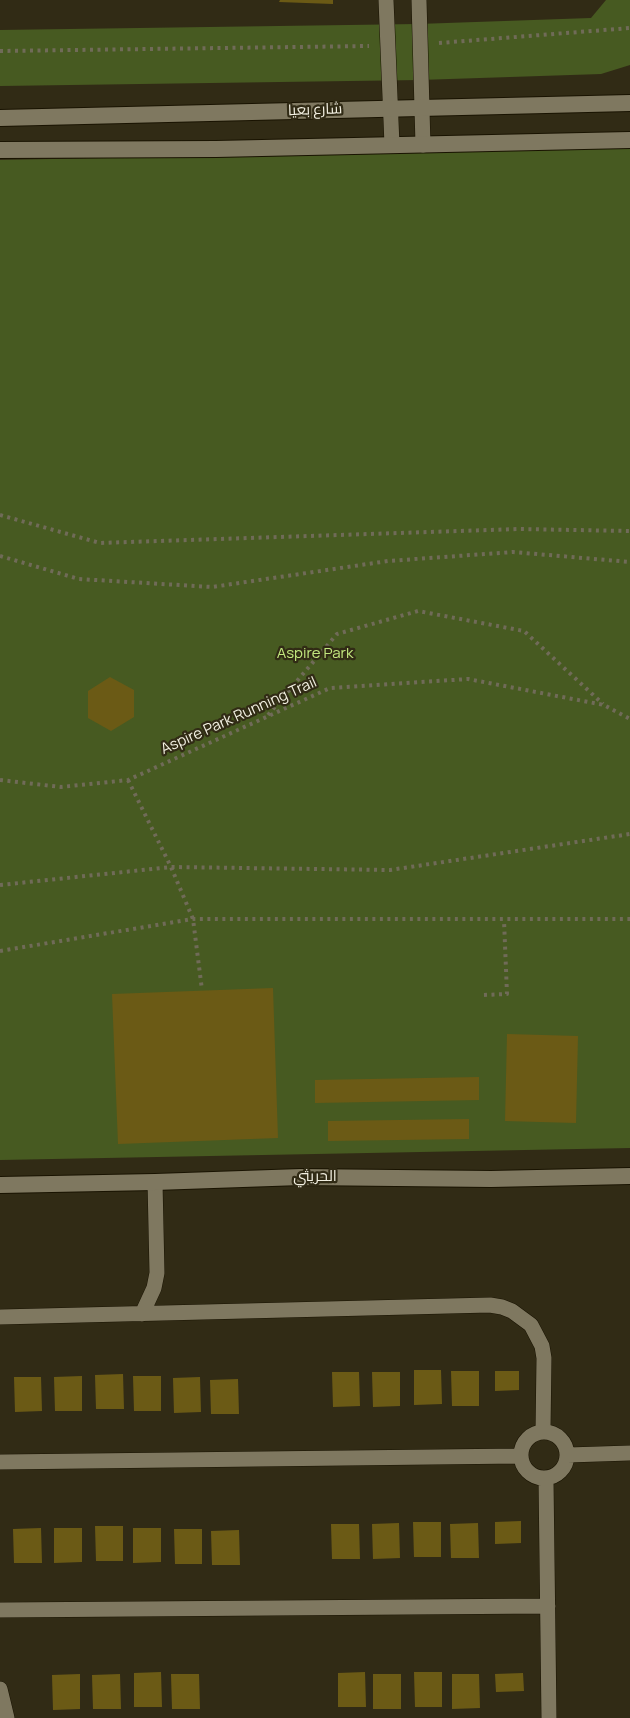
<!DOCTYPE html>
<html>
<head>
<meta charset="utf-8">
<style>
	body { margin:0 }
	canvas { display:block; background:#312b15 }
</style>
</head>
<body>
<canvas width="630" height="1718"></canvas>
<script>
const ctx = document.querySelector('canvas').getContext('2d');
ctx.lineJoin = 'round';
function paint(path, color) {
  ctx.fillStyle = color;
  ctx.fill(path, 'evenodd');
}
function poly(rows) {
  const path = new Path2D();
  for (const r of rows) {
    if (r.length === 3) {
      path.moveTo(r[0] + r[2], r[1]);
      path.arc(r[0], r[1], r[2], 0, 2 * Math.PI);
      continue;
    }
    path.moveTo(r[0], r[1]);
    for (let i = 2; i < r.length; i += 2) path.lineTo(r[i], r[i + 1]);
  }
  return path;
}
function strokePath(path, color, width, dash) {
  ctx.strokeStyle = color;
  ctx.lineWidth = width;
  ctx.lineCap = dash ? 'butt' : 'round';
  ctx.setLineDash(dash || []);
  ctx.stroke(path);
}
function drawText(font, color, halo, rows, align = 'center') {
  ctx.font = font + ' Manrope,Cairo,sans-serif';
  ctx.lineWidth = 4.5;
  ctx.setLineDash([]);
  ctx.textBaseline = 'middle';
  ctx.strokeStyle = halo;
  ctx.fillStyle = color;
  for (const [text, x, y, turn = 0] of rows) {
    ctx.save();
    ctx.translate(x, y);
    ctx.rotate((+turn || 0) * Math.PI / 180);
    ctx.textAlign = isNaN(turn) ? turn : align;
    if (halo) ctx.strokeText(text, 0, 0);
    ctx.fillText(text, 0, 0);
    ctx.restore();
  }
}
paint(poly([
	[606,0,630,0,630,65,601,74,419,80,0,86,0,30,418,24,591,18],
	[630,148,630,1148,0,1160,0,160]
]), '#475a21');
paint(poly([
	[280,0,333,0,333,4,279,2],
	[110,677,134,690,134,717,111,731,88,718,88,691],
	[273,988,278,1138,118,1144,112,994],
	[507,1034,578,1036,576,1123,505,1121],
	[479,1077,479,1100,315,1103,315,1080],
	[469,1119,469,1139,328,1141,328,1121],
	[414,1370,441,1370,442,1404,414,1405],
	[451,1371,479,1371,479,1406,452,1406],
	[495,1371,519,1371,519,1390,495,1391],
	[332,1372,359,1372,360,1406,333,1407],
	[372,1372,400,1372,400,1406,373,1407],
	[123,1374,124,1409,96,1409,95,1375],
	[82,1376,82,1411,55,1411,54,1377],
	[133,1376,161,1376,161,1411,134,1411],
	[14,1377,41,1377,42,1411,15,1412],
	[200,1377,201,1412,174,1413,173,1378],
	[238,1379,239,1414,211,1414,210,1380],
	[521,1521,521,1543,495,1544,495,1522],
	[413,1522,441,1522,441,1557,414,1557],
	[399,1523,400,1558,373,1559,372,1524],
	[478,1523,479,1558,451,1558,450,1524],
	[331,1524,359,1524,360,1559,332,1559],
	[95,1526,123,1526,123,1561,96,1561],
	[41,1528,42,1563,14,1563,13,1529],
	[54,1528,82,1528,82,1562,54,1563],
	[133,1528,161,1528,161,1562,133,1563],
	[174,1529,202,1529,202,1564,175,1564],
	[239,1530,240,1565,212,1565,211,1531],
	[161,1672,162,1707,134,1707,134,1673],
	[365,1672,366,1707,338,1707,338,1673],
	[414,1672,442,1672,442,1707,415,1707],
	[523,1673,524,1691,496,1692,495,1674],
	[80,1674,80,1709,53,1710,52,1675],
	[120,1674,121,1709,93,1709,92,1675],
	[171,1674,199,1674,200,1709,172,1709],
	[373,1674,401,1674,401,1709,373,1709],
	[452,1674,479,1674,480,1708,452,1709]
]), '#6b5a15');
const service = poly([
	[386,0,392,145],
	[419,0,423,145],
	[142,1314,154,1288,157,1273,155,1182],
	[0,1317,490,1305,502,1307,512,1311,531,1325,542,1346,544,1358,543,1431],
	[544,1455,23],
	[568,1455,630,1453],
	[0,1462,520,1456],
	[546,1479,549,1718],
	[0,1610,548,1606],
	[0,1689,7,1718]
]);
const minor = poly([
	[0,1185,155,1182,301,1177,491,1179,630,1176]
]);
const tertiary = poly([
	[0,118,630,103],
	[0,150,216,149,630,140]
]);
strokePath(service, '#191301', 16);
strokePath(minor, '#191301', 18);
strokePath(tertiary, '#191301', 18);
strokePath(poly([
	[439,43,630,28],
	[0,51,369,46],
	[0,515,100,543,519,529,630,531],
	[0,556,79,579,212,587,388,561,513,552,630,562],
	[268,715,337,634,418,611,524,631,603,704],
	[0,780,61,787,128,780,330,688,468,679,604,705,630,719],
	[128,780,171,867,193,919,202,990],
	[0,885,171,867,390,870,630,834],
	[0,951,193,919,630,919],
	[484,995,507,994,504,920]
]), '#706b58', 4, [3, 4.5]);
strokePath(service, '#7f7860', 15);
strokePath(minor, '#7f7860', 16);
strokePath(tertiary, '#7f7860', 16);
drawText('15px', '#f3f0e2', '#312b15', [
	["شارع بعيا",315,110,-2],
	["Aspire Park Running Trail",239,716,-24],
	["الحريثي",315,1177]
]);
drawText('15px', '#c2e77e', '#312b15', [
	["Aspire Park",315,654]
]);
</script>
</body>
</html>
